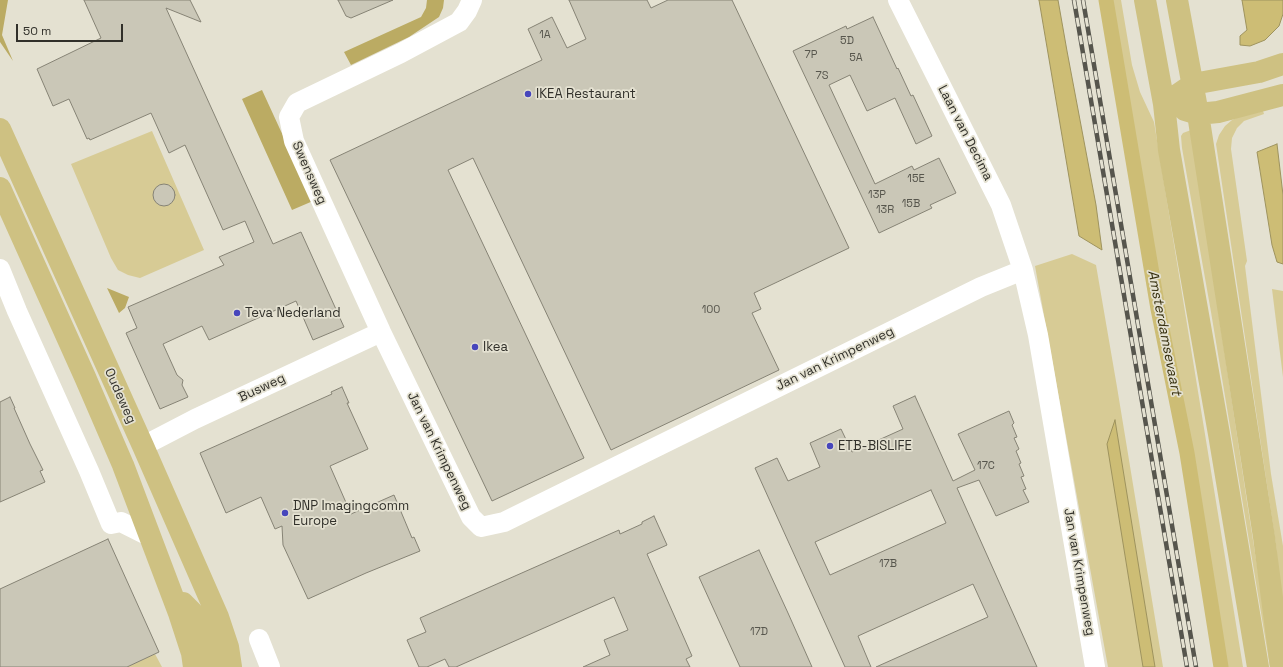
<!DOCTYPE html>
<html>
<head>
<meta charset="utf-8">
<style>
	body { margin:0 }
	#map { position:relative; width:1283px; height:667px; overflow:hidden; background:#e4e1d1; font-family:"Space Grotesk",sans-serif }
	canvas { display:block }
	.scale { position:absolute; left:16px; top:24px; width:107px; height:18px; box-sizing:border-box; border:2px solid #31302a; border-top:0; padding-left:5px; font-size:12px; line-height:14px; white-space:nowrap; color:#31302a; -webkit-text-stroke:3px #e4e1d1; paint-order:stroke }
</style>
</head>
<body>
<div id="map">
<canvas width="1283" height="667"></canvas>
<div class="scale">50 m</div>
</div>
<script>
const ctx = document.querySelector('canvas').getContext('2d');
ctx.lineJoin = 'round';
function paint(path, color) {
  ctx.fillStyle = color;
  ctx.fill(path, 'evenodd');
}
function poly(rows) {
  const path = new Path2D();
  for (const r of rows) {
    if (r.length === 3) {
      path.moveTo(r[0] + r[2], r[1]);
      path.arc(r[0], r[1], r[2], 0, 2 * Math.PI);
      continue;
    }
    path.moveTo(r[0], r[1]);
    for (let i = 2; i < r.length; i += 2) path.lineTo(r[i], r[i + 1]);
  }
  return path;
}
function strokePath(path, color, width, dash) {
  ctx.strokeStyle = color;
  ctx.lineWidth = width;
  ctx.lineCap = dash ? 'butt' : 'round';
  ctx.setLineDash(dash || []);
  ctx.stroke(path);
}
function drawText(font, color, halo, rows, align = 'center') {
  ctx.font = font + ' "Space Grotesk",sans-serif';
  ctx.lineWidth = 3.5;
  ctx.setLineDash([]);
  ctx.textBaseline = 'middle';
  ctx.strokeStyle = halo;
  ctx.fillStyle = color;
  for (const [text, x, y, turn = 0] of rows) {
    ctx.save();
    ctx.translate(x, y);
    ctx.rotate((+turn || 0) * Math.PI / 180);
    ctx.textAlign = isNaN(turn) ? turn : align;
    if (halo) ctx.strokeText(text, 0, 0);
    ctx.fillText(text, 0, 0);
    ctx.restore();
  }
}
paint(poly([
	[1110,0,1121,0,1132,65,1140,92,1154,122,1243,667,1225,667],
	[1263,111,1264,114,1244,121,1237,128,1232,138,1231,149,1247,261,1245,266,1271,474,1283,546,1283,627,1276,545,1216,144,1219,135,1225,126,1232,120,1238,117],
	[1191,130,1247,502,1273,667,1270,667,1211,312,1182,148,1181,136,1183,133],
	[152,131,204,250,140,278,128,275,118,270,111,258,71,164],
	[1072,254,1096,265,1117,387,1163,667,1108,667,1035,266],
	[1272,289,1283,291,1283,377],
	[155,654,162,667,126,667]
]), '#d7cb95');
paint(poly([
	[0,0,8,0,2,35,13,61,0,42],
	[427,0,444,0,443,8,439,17,409,37,351,65,344,52,421,17,426,8],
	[262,90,313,201,292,210,242,99],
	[107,288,129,297,125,308,119,313]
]), '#bbab63');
const water = poly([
	[1039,0,1058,0,1067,51,1096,205,1102,250,1079,236,1039,0],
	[1242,0,1283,0,1283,14,1279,26,1265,40,1250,46,1240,45,1240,36,1247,30,1242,0],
	[1277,144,1283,195,1283,264,1277,262,1272,245,1257,152,1277,144],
	[1115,420,1155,667,1143,667,1107,444,1115,420]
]);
paint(water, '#cdbd75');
strokePath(water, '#9e935e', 1);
strokePath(poly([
	[1106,0,1158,309,1187,453,1221,667]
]), '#cdbd75', 15);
const building = poly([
	[84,0,190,0,201,22,166,8,273,244,301,232,344,327,313,340,296,301,209,340,202,326,163,344,177,375,183,380,182,385,188,397,160,409,126,333,137,328,128,307,224,265,219,257,254,242,245,221,223,230,185,145,169,153,151,113,90,140,89,138,87,139,69,99,53,106,37,69,101,38,84,0],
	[338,0,393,0,351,18,346,16,338,0],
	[569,0,647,0,651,8,668,0,732,0,849,248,754,293,761,309,752,313,779,370,611,450,473,158,448,170,584,458,492,501,330,160,542,60,528,29,552,17,567,48,586,39,569,0],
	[873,17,897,69,898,68,911,96,913,95,932,136,916,144,895,98,867,111,850,75,829,85,875,184,912,166,914,170,939,158,956,193,930,205,932,208,879,233,793,51,846,26,847,29,873,17],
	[164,195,11],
	[342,387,349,403,347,403,368,449,330,466,351,514,394,495,412,538,414,537,420,551,366,573,308,599,283,545,282,526,275,529,261,497,226,513,200,453,332,394,331,392,342,387],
	[915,396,953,481,975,470,958,434,1009,411,1014,423,1012,425,1017,437,1014,438,1019,449,1016,451,1021,463,1019,464,1024,476,1021,477,1026,489,1023,490,1029,502,996,516,979,480,957,488,1037,667,876,667,988,617,973,584,858,636,871,667,845,667,755,468,777,458,788,481,820,467,810,443,841,429,852,452,903,429,893,406,915,396],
	[931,490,946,523,830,575,815,542,931,490],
	[10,397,15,408,14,408,30,444,43,470,40,471,45,482,0,502,0,402,10,397],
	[654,516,667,545,647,554,692,656,686,659,690,667,583,667,610,655,604,640,628,630,614,597,456,667,449,667,445,659,427,667,419,667,407,640,426,632,420,618,619,530,620,534,642,524,642,522,654,516],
	[108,539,159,652,127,667,0,667,0,589,108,539],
	[759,550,788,613,812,667,740,667,699,577,759,550]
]);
paint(building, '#cac7b7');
strokePath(building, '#868375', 1);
strokePath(poly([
	[472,0,467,11,459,22,401,53,297,103,289,117,294,141,381,332,471,517,481,527,504,522,981,287,1023,270],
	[898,0,1001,205,1023,270,1038,335,1095,667],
	[0,269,17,311,89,471,111,524,121,522,149,536],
	[143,446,195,419,381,332],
	[259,639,270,667]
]), '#fff', 20);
strokePath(poly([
	[1145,0,1164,104,1169,150,1219,434,1258,667],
	[1177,0,1198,114,1264,537,1281,667],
	[1164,104,1193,84,1259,72,1283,64],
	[1185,110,1198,114,1218,112,1283,95],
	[0,129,143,446,218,617,228,647,231,667],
	[0,188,85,377,123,465,179,613,192,653,194,667],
	[183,603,192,612,198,625,209,652,211,667]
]), '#cec182', 22);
const rail = poly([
	[1074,0,1187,667],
	[1083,0,1196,667]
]);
strokePath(rail, '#56554d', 4.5);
strokePath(rail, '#e4e1d1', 3, [9]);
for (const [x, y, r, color] of [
	[528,94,4,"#4746bc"],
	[237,313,4,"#4746bc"],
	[475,347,4,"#4746bc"],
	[830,446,4,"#4746bc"],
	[285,513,4,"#4746bc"]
]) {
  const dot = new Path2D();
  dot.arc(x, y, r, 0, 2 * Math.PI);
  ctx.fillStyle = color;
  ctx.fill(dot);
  strokePath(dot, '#e4e1d1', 1.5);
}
drawText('11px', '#57564d', null, [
	["1A",545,35],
	["5D",847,41],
	["7P",811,55],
	["5A",856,58],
	["7S",822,76],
	["15E",916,179],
	["13P",877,195],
	["15B",911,204],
	["13R",885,210],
	["100",711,310],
	["17C",986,466],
	["17B",888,564],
	["17D",759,632]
]);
drawText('13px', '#31302a', '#e4e1d1', [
	["IKEA Restaurant",536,94],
	["Teva Nederland",245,313],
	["Ikea",483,347],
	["ETB-BISLIFE",838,446],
	["DNP Imagingcomm",293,506],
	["Europe",293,521]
], 'left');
drawText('13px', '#31302a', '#e4e1d1', [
	["Laan van Decima",965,133,63],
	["Swensweg",309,173,66],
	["Jan van Krimpenweg",835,359,-26],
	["Busweg",262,388,-25],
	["Oudeweg",120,396,66],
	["Jan van Krimpenweg",439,451,64],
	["Jan van Krimpenweg",1079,572,80]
]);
drawText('italic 14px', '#352e0d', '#e4e1d1', [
	["Amsterdamsevaart",1164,333,79]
]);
</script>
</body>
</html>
